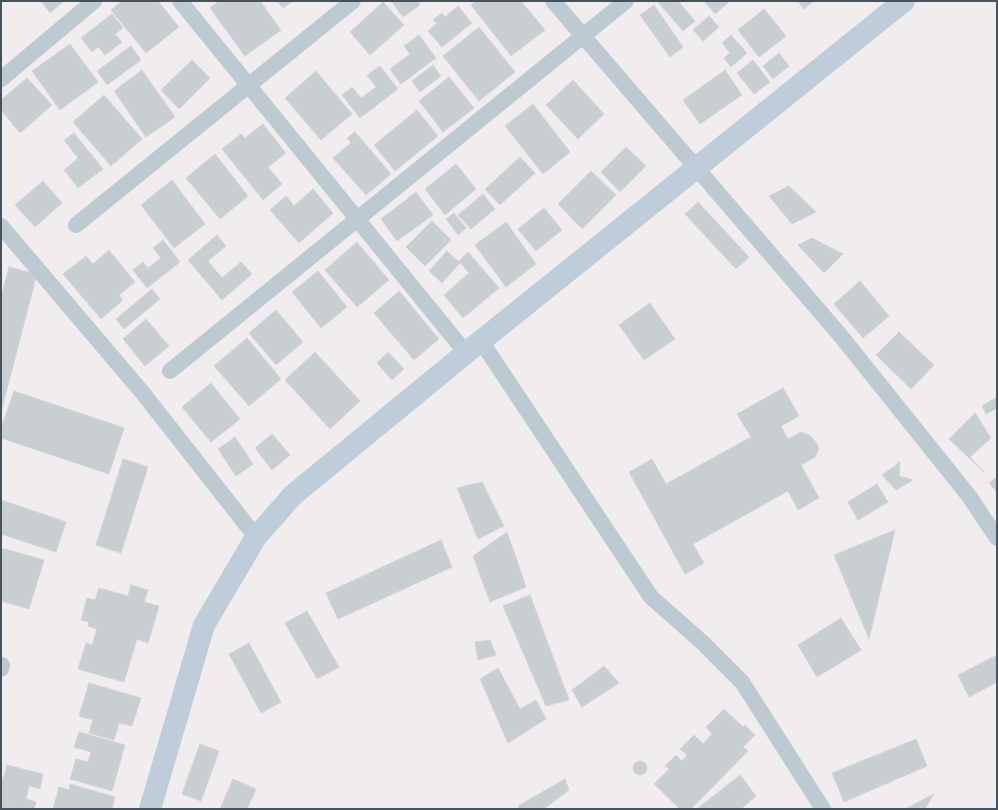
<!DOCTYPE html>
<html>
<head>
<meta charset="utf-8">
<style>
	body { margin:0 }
	#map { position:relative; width:998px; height:810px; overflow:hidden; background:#f1edee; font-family:"Alegreya Sans",sans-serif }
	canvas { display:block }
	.frame { position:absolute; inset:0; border:2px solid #44535d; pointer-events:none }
</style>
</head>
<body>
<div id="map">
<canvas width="998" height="810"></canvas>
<div class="frame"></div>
</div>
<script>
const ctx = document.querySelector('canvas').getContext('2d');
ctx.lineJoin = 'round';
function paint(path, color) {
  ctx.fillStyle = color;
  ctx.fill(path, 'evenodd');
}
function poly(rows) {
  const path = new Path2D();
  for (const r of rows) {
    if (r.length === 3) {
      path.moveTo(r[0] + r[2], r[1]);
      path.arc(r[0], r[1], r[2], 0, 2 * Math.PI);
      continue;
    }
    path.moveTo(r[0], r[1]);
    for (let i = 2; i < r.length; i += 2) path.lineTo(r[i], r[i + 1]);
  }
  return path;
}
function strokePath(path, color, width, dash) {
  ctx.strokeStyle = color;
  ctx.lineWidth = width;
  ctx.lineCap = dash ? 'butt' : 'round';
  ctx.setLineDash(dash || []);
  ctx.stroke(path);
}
const building = poly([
	[41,1,64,1,50,13,41,1],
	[122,1,158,1,179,27,146,53,111,10,122,1],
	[219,1,260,1,281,30,245,56,210,8,219,1],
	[277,1,293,1,283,8,277,1],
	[391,1,418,1,420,5,403,17,391,1],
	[476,1,521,1,545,30,511,56,471,5,476,1],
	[657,1,678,1,695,21,683,31,657,1],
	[704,1,730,1,715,14,704,1],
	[798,1,814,1,804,9,798,1],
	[383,2,404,25,370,55,350,32,383,2],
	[654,5,683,47,670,57,640,15,654,5],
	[458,6,472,23,442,47,428,31,437,23,433,20,442,13,445,17,458,6],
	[764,9,786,36,759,57,738,30,764,9],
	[112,14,123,28,115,34,122,42,105,55,98,47,92,52,81,38,112,14],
	[709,16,719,27,703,41,693,30,709,16],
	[479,27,515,72,479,101,443,56,479,27],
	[419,35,436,58,401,84,390,69,410,54,404,46,419,35],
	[731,35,747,53,731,67,724,58,730,53,722,43,731,35],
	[70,44,98,82,60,110,32,71,70,44],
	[131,46,141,60,107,85,97,71,131,46],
	[779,53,789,66,773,79,763,66,779,53],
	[192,60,210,78,179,109,161,90,192,60],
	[753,60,770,82,754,94,737,73,753,60],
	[433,65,441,76,420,92,412,81,433,65],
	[380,66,398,89,360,118,342,95,352,87,361,98,376,87,367,75,380,66],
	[142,70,175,117,146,137,114,91,142,70],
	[725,70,742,95,700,124,683,100,725,70],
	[316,71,352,114,321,140,285,98,316,71],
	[449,77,474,108,443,132,419,101,449,77],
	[27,78,52,105,20,133,1,110,1,100,27,78],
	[573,80,604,114,578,139,546,105,573,80],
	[104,95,142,139,111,166,73,122,104,95],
	[533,104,570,152,543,174,505,126,533,104],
	[417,110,438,136,395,171,374,145,417,110],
	[263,124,286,153,268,167,282,184,263,200,222,149,241,134,245,138,263,124],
	[355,132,391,174,366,195,333,158,351,143,347,138,355,132],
	[74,133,103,169,78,188,64,170,78,158,64,140,74,133],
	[626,147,646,166,620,192,601,172,626,147],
	[215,154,248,196,220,219,186,178,215,154],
	[520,157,535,173,500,205,485,189,520,157],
	[456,164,476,189,445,215,425,189,456,164],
	[591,171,616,195,582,229,558,204,591,171],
	[172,180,205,224,174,248,141,205,172,180],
	[43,181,62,203,35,227,15,205,43,181],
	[789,186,816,212,792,224,769,196,789,186],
	[313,189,333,213,299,243,270,210,286,196,294,206,313,189],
	[416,192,433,215,397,241,381,219,416,192],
	[483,194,495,209,471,229,458,215,483,194],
	[698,202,749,257,736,269,685,214,698,202],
	[544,208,562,230,536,251,518,229,544,208],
	[454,213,466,228,458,235,446,219,454,213],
	[432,221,451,240,425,266,406,247,432,221],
	[506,222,536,264,506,287,475,245,506,222],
	[217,235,226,246,208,261,222,278,241,262,252,274,222,300,188,260,217,235],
	[812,238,843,254,824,273,798,245,812,238],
	[163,240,180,262,147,288,133,270,143,262,148,268,161,258,153,248,163,240],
	[357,242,389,280,357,307,325,270,357,242],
	[109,250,135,282,119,295,123,300,101,319,63,274,86,256,93,264,109,250],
	[447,251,460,263,442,283,429,271,447,251],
	[468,252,499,288,463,318,444,295,469,273,459,261,468,252],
	[9,267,37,274,1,412,1,297,9,267],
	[318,271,347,307,321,328,292,292,318,271],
	[860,281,889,316,863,338,834,304,860,281],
	[152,289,160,299,124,329,116,319,152,289],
	[399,291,439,339,414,360,374,313,399,291],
	[650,303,675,339,644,360,619,325,650,303],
	[276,310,303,342,276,365,249,333,276,310],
	[146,319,169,346,145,366,123,339,146,319],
	[899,332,934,365,911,389,876,355,899,332],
	[247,338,281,379,249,406,214,366,247,338],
	[315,352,360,401,330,429,285,380,315,352],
	[388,352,404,369,392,380,377,363,388,352],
	[211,383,240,419,211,442,182,407,211,383],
	[783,388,799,416,781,426,788,439,801,432,809,435,816,442,819,449,815,457,801,465,819,498,798,510,788,491,693,544,704,563,685,574,629,472,652,459,666,484,751,437,737,414,783,388],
	[14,391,124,428,109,474,1,438,1,428,14,391],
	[997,397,997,408,986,414,982,406,997,397],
	[975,413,991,438,970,457,984,472,949,439,975,413],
	[272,434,290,455,272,470,255,448,272,434],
	[235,437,253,464,236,476,218,449,235,437],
	[123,459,148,467,121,553,96,545,123,459],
	[900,462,899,476,913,480,896,490,882,475,900,462],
	[997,477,997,493,989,483,997,477],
	[482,482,504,526,478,539,457,488,482,482],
	[877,484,888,502,858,520,848,502,877,484],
	[1,500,66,522,56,552,1,534,1,500],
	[895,530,869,639,834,555,895,530],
	[507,532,526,587,490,602,473,556,507,532],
	[441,540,452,567,338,619,326,593,441,540],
	[1,548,44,560,29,609,1,601,1,548],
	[131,585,148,590,144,602,159,606,148,643,137,639,124,682,78,669,86,643,92,645,97,629,88,626,89,622,81,620,87,598,95,600,99,588,128,596,131,585],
	[530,595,569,700,546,706,503,606,530,595],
	[307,611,339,667,317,679,285,623,307,611],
	[841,618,861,650,817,677,798,645,841,618],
	[490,640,496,655,478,660,475,642,490,640],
	[249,643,281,702,261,713,229,654,249,643],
	[997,655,997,682,969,697,958,675,997,655],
	[604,666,619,683,582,707,572,690,604,666],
	[498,668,520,709,536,700,546,719,508,743,480,679,498,668],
	[89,683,141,698,132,726,119,723,114,740,89,733,93,720,79,716,89,683],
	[724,709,743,727,745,725,755,735,743,747,748,751,691,809,680,809,654,784,669,769,665,766,676,755,682,761,687,755,680,749,694,735,703,744,712,734,706,727,724,709],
	[79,732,125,745,112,791,70,779,76,759,88,762,91,752,74,747,79,732],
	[916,739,927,766,844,802,832,773,916,739],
	[200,744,219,751,201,801,182,794,200,744],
	[640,768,7],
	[7,765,43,774,40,789,29,786,26,799,36,802,34,809,1,808,1,779,3,780,7,765],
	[740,775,756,796,741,809,697,809,740,775],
	[233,779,256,789,247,809,220,809,233,779],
	[565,779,569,790,544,809,520,809,518,806,565,779],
	[70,784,115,797,112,809,53,809,59,787,69,790,70,784],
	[934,794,925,809,905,809,934,794]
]);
paint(building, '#c9ced3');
strokePath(building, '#d1d4da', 1);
strokePath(poly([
	[180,1,466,353],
	[553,1,840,335,969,496,997,538],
	[1,79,94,1],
	[76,225,353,1],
	[1,226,142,392,256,537],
	[481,341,651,597,703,643,742,682,823,809],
	[170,371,626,1],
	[1,669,2,665]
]), '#bdcad2', 16);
strokePath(poly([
	[150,809,204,625,256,537,293,495,466,353,904,1]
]), '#becdd9', 22);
</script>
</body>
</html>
